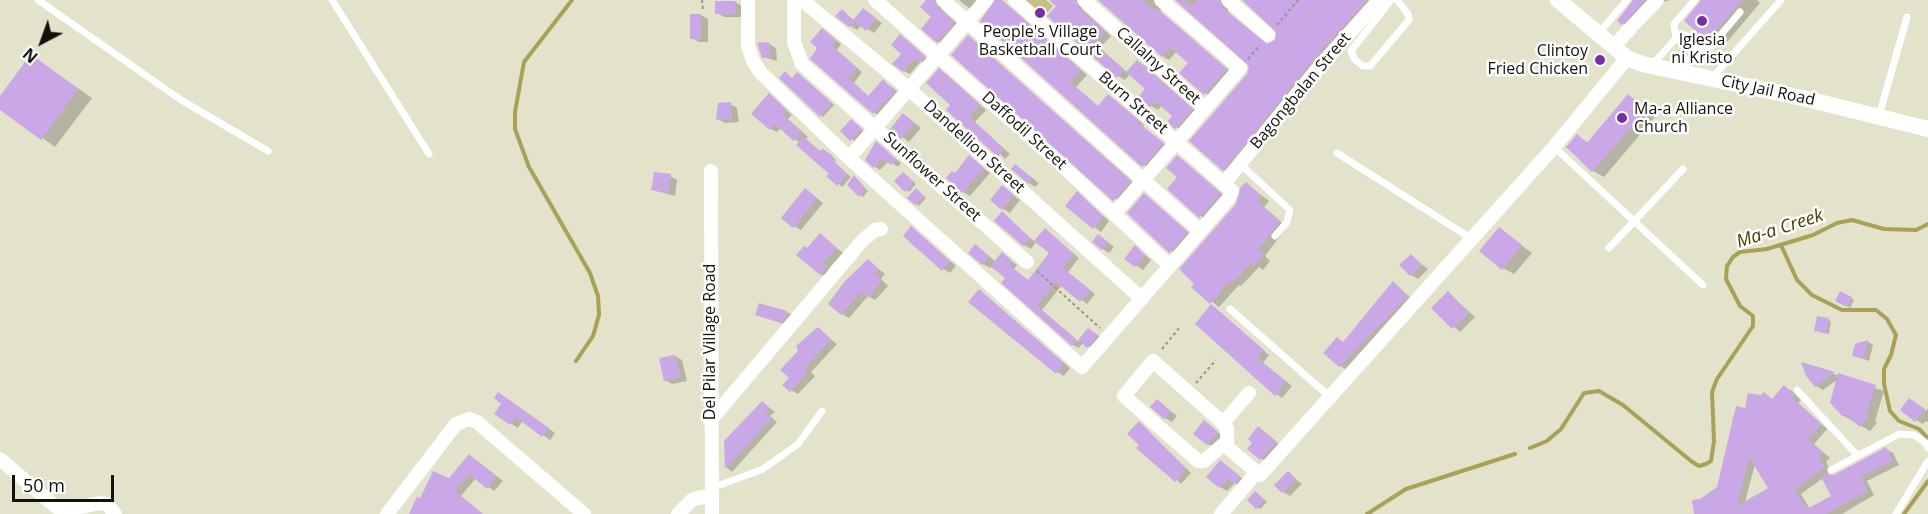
<!DOCTYPE html>
<html>
<head>
<meta charset="utf-8">
<style>
	body { margin:0 }
	#map { position:relative; width:1928px; height:514px; overflow:hidden; background:#e3e2cb; font-family:"Open Sans",sans-serif }
	canvas { display:block }
	.north { position:absolute; left:12px; top:12px; width:60px; height:60px; -webkit-text-stroke:4px #fff; paint-order:stroke; rotate:221deg; font-size:16px; font-weight:700; line-height:24px; text-align:center; color:#13120a }
	.north::after { content:''; display:block; margin:auto; width:21px; height:27px; background:#13120a; clip-path:polygon(50% 0,100% 100%,50% 72%,0 100%) }
	.scale { position:absolute; left:12px; top:475px; width:102px; height:27px; box-sizing:border-box; border:3px solid #13120a; border-top:0; padding-left:8px; font-size:18px; line-height:21px; white-space:nowrap; color:#13120a; -webkit-text-stroke:4px #fff; paint-order:stroke }
</style>
</head>
<body>
<div id="map">
<canvas width="1928" height="514"></canvas>
<div class="north">N</div>
<div class="scale">50 m</div>
</div>
<script>
const ctx = document.querySelector('canvas').getContext('2d');
ctx.lineJoin = 'round';
function paint(path, color) {
  ctx.fillStyle = color;
  ctx.fill(path, 'evenodd');
}
function poly(rows) {
  const path = new Path2D();
  for (const r of rows) {
    path.moveTo(r[0], r[1]);
    for (let i = 2; i < r.length; i += 2) path.lineTo(r[i], r[i + 1]);
  }
  return path;
}
function strokePath(path, color, width, dash) {
  ctx.strokeStyle = color;
  ctx.lineWidth = width;
  ctx.lineCap = dash ? 'butt' : 'round';
  ctx.setLineDash(dash || []);
  ctx.stroke(path);
}
function drawText(font, color, halo, rows, align = 'center') {
  ctx.font = font + ' "Open Sans",sans-serif';
  ctx.lineWidth = 5;
  ctx.setLineDash([]);
  ctx.textBaseline = 'middle';
  ctx.strokeStyle = halo;
  ctx.fillStyle = color;
  for (const [text, x, y, turn = 0] of rows) {
    ctx.save();
    ctx.translate(x, y);
    ctx.rotate((+turn || 0) * Math.PI / 180);
    ctx.textAlign = isNaN(turn) ? turn : align;
    if (halo) ctx.strokeText(text, 0, 0);
    ctx.fillText(text, 0, 0);
    ctx.restore();
  }
}
paint(poly([
	[1018,0,1046,0,1053,6,1041,20]
]), '#c5c185');
paint(poly([
	[928,0,942,0,941,9,961,27,945,45,938,42],
	[959,0,985,0,974,12],
	[995,0,1002,0,1087,75,1076,87,1099,107,1108,96,1115,100,1144,125,1143,127,1169,148,1150,170,982,21],
	[1051,0,1083,0,1082,9,1111,36,1100,48,1128,73,1138,62,1145,66,1199,114,1183,132,1169,122,1174,116,1162,105,1158,110,1151,106,1148,89,1130,74,1125,80,1118,76],
	[1099,0,1160,0,1161,12,1233,74,1212,98,1181,73,1191,62,1177,51,1169,60,1162,56],
	[1177,0,1227,0,1228,12,1265,44,1271,45,1277,41,1276,28,1244,0,1376,0,1230,173,1223,170,1250,65],
	[1634,0,1671,0,1665,1,1637,32,1623,23],
	[1701,0,1757,0,1760,3,1722,48,1708,39],
	[735,2,742,6,742,17,724,17,717,13],
	[863,10,882,23,874,33,862,25,857,30,850,26,842,11,855,21],
	[701,15,708,19,708,42,699,42,692,38],
	[828,34,841,44,837,50,862,72,854,83,869,97,883,81,897,91,900,96,880,117,812,59],
	[900,36,930,61,927,64,921,61,910,74,904,71],
	[968,36,1136,185,1121,203,953,55],
	[769,44,776,48,777,61,763,57],
	[32,56,92,98,55,147,0,108,0,99],
	[946,74,986,110,975,122,1010,154,1005,159,952,105],
	[801,76,834,105,823,117,793,79],
	[769,95,792,115,788,119,808,137,806,139,821,152,828,153,836,160,834,162,851,177,842,187,800,143,781,128,777,132,771,129],
	[1628,96,1655,117,1604,177,1593,171,1568,147,1577,136,1589,143],
	[730,104,737,108,739,122,725,123,718,119],
	[910,119,921,128,909,142,892,129],
	[851,121,868,134,858,144,842,131],
	[876,143,901,163,898,167,889,161,880,170,874,166,875,149,873,147],
	[969,157,990,173,970,196,963,192,956,175],
	[1177,157,1227,198,1207,221,1169,189,1179,177],
	[1016,166,1039,183,1035,187,1029,183],
	[906,175,916,184,909,192,906,190],
	[670,176,677,180,675,196,652,190],
	[855,177,868,191,863,197,860,195],
	[1246,184,1269,201,1264,207,1287,227,1265,256,1270,261,1263,270,1259,267,1241,286,1239,285,1219,307,1193,287],
	[1002,187,1020,200,1010,213,1003,209],
	[806,190,823,203,801,230,794,226],
	[919,192,926,198,919,206,909,198],
	[1077,193,1109,221,1101,232,1067,206],
	[1144,195,1194,237,1177,256,1129,213],
	[1002,213,1035,242,1045,230,1079,258,1068,272,1095,294,1087,304,1062,285,1042,310,1079,342,1089,330,1096,334,1104,340,1095,350,1083,343,1079,348,1073,345,1007,278,992,266,990,268,983,264,970,253,982,250,996,262,1002,254,1017,265,1014,269,1029,281,1051,253,1037,241,1031,249,1024,245],
	[912,228,956,266,950,273,943,269],
	[1499,229,1532,253,1514,274,1503,268],
	[820,235,843,253,829,268,833,271,828,278,821,274,808,250],
	[1105,240,1114,247,1109,253,1103,249],
	[1135,247,1151,260,1143,270,1126,258],
	[1411,256,1428,269,1418,279,1411,275],
	[868,261,885,274,881,279,888,286,875,300,868,296,849,318,842,314],
	[1394,283,1414,301,1347,370,1340,366,1325,353,1344,343],
	[979,291,1070,368,1064,376,1057,372],
	[1448,293,1475,317,1460,332,1433,308],
	[1841,293,1854,300,1850,308,1837,300],
	[1218,310,1269,355,1263,363,1292,386,1282,398,1276,394],
	[787,312,794,316,789,326,757,314],
	[1828,320,1831,321,1829,334,1818,332],
	[818,329,837,344,811,372,815,376,798,394,791,390,791,377],
	[1867,341,1873,345,1869,361,1853,355],
	[675,356,682,360,687,381,672,384,665,380],
	[1804,364,1884,391,1875,421,1877,423,1870,431,1844,416,1831,402,1838,379,1823,390,1816,386],
	[1784,387,1792,391,1801,400,1798,403,1827,429,1814,444,1830,458,1826,462,1831,472,1826,475,1834,477,1886,449,1893,453,1899,465,1867,481,1874,495,1842,514,1721,514,1718,488,1728,454,1733,418,1764,394,1773,400],
	[1755,464,1770,489,1745,502],
	[1823,478,1833,496,1810,509,1801,494],
	[506,398,555,433,550,440,523,420,518,428,496,414],
	[1157,401,1177,416,1172,422,1165,418],
	[762,402,775,412,770,416,777,422,732,472,727,468,726,441],
	[1917,404,1926,411,1928,408,1928,422,1926,421,1923,424,1916,420],
	[1205,422,1224,437,1215,448,1208,444],
	[1140,423,1191,473,1181,484,1141,445],
	[1262,431,1281,446,1266,462,1249,449],
	[476,460,503,481,494,491,476,478,461,496,482,514,411,514,434,473,449,480],
	[1220,462,1246,481,1242,487,1235,483,1227,491,1220,487],
	[1288,473,1302,484,1290,496,1283,492],
	[1259,495,1267,502,1260,509,1257,507]
]), '#0003');
strokePath(poly([
	[572,0,524,62,515,112,515,129,529,167,590,273,598,296,599,315,593,336,576,361],
	[1781,245,1797,280,1812,295,1842,310,1876,310,1887,319,1896,335,1891,355,1884,369,1884,384,1890,411,1899,421,1919,429,1928,438],
	[1530,448,1547,441,1561,429,1584,393,1599,391,1623,405,1691,461,1699,466,1706,464,1711,461,1714,441,1712,392,1717,379,1753,326,1753,316,1740,306,1726,279,1727,266,1733,257,1740,252,1767,249,1813,235,1837,223,1852,220,1884,229,1916,230,1928,224],
	[1367,514,1406,489,1515,454],
	[1904,514,1928,481]
]), '#a8a258', 4);
paint(poly([
	[926,0,934,0,937,7,955,22,937,43,921,29,931,17,920,7],
	[995,0,1002,0,1081,70,1070,82,1098,106,1108,94,1138,120,1137,122,1164,143,1142,167,980,21],
	[1049,0,1075,0,1078,7,1105,31,1094,44,1124,70,1117,78,1047,16,1056,6],
	[1098,0,1142,0,1154,10,1156,8,1227,69,1204,95,1179,73,1188,63,1170,47,1162,57],
	[1175,0,1183,0,1191,6,1198,0,1219,0,1222,7,1267,44,1275,40,1276,32,1242,0,1367,0,1312,61,1223,171,1189,141,1247,74,1249,66],
	[1633,0,1645,0,1622,25,1617,21],
	[1701,0,1742,0,1707,41,1684,21],
	[715,1,735,1,736,14,715,14],
	[863,8,876,18,866,31,853,20],
	[842,9,855,22,849,27,835,16],
	[690,14,701,14,701,39,690,39],
	[822,28,836,40,832,46,857,68,848,78,868,96,883,79,895,92,873,114,810,59,817,48,810,42],
	[900,34,925,56,920,62,915,58,903,72,892,64,901,54,891,45],
	[968,35,1131,181,1113,201,951,55],
	[769,42,770,57,762,58,757,43],
	[31,54,78,89,41,140,0,110,0,96],
	[1137,60,1193,109,1175,129,1167,122,1172,116,1155,101,1150,107,1138,97,1145,89,1126,72],
	[939,68,980,105,969,117,1004,149,998,157,946,110,950,105,926,83],
	[785,71,792,78,797,72,832,103,820,117,779,78],
	[769,93,787,110,783,115,802,133,794,141,775,124,770,130,751,114],
	[1628,94,1646,110,1592,172,1566,147,1577,134,1587,143],
	[731,102,732,119,716,120,718,103],
	[903,113,915,123,901,139,890,129],
	[851,119,862,129,850,141,840,131],
	[804,137,819,151,823,149,833,156,831,158,847,174,837,186,826,176,829,174,796,145],
	[876,141,896,159,891,165,883,158,873,168,865,160],
	[969,155,984,168,962,193,946,178,952,171,955,173],
	[1177,155,1221,193,1199,218,1167,189,1177,177,1166,168],
	[1015,164,1032,178,1028,184,1011,169],
	[654,172,671,174,668,193,651,190],
	[903,172,914,182,905,192,894,181],
	[854,175,866,189,859,197,847,185],
	[1246,182,1262,196,1257,201,1280,221,1258,250,1264,255,1254,266,1251,263,1232,283,1230,281,1210,304,1191,287,1194,284,1179,269,1236,204,1240,188],
	[1002,185,1014,195,1002,210,990,200],
	[805,188,817,198,793,228,781,218],
	[916,188,924,196,915,205,907,198],
	[1077,191,1103,216,1093,229,1065,206],
	[1144,193,1188,232,1169,253,1127,213],
	[1002,211,1030,238,1023,246,994,221],
	[911,226,950,261,942,271,903,236],
	[1499,227,1522,245,1502,270,1479,251],
	[1045,228,1074,254,1063,268,1090,290,1080,302,1056,282,1037,306,1077,340,1072,346,1001,283,1005,278,990,266,1002,252,1012,261,1009,265,1028,280,1049,253,1034,241],
	[820,233,837,248,823,263,827,266,820,275,796,255,804,246,807,248],
	[1098,234,1108,242,1102,250,1092,242],
	[975,244,989,256,982,265,968,253],
	[1135,245,1145,255,1135,267,1124,259],
	[1411,254,1422,265,1410,276,1399,265],
	[868,259,879,269,875,274,882,281,868,297,861,292,841,315,828,304,845,281],
	[1393,281,1408,296,1339,367,1323,353,1337,337,1343,342],
	[979,289,1064,363,1056,374,968,302],
	[1448,291,1469,313,1452,329,1431,308],
	[1840,291,1852,297,1847,307,1835,301],
	[759,303,787,311,785,318,781,323,755,315],
	[1211,304,1264,350,1257,358,1286,381,1275,396,1195,324],
	[1817,316,1829,318,1826,333,1814,331],
	[818,327,831,339,805,368,808,371,790,392,782,385,789,378,780,370,798,351,796,346],
	[1088,328,1098,335,1087,348,1078,340],
	[1868,340,1863,359,1852,356,1855,344],
	[675,355,681,377,664,381,659,358],
	[1801,362,1835,372,1815,387,1806,376],
	[1838,373,1876,385,1866,414,1869,416,1860,427,1845,414,1843,417,1830,403],
	[1784,385,1794,395,1792,398,1821,424,1808,439,1823,453,1819,458,1825,467,1794,490,1807,509,1831,496,1821,477,1827,474,1834,475,1886,447,1893,461,1861,476,1867,491,1826,514,1694,514,1692,500,1700,499,1717,487,1736,406,1745,408,1748,393,1761,395,1764,392,1772,399],
	[1749,457,1768,488,1737,506],
	[498,392,549,428,542,437,516,417,510,425,494,414,501,404,494,398],
	[1909,398,1925,409,1915,422,1900,410],
	[1157,399,1171,411,1164,419,1150,407],
	[762,401,769,407,765,412,772,418,725,469,724,441],
	[1204,420,1218,432,1207,445,1193,434],
	[1139,421,1186,469,1175,482,1136,448,1139,445,1127,434],
	[1258,426,1277,442,1260,460,1247,449,1252,443,1248,439],
	[469,454,496,476,487,489,469,474,455,491,483,514,409,514,417,496,420,499,433,471,449,478],
	[1220,460,1240,476,1234,484,1228,479,1219,488,1206,477],
	[1288,471,1296,479,1282,493,1274,485],
	[1255,491,1265,500,1256,509,1247,500]
]), '#caa8e8');
strokePath(poly([
	[702,0,703,10],
	[1277,25,1298,0],
	[1248,59,1260,45],
	[1037,271,1100,328],
	[1162,349,1180,327],
	[1196,383,1216,360]
]), '#979684', 2, [3, 3]);
strokePath(poly([
	[38,0,181,100,268,151],
	[332,0,429,154],
	[1391,0,1351,51,1355,60,1363,66,1370,66,1409,20,1408,14,1397,0],
	[1598,34,1627,0],
	[1676,38,1674,24,1695,0],
	[1696,50,1708,50,1740,12],
	[1652,65,1679,35,1685,35,1693,42,1696,50,1682,70],
	[1713,77,1781,0],
	[1879,116,1907,17],
	[1554,147,1703,285],
	[1337,153,1472,239],
	[1240,164,1290,210,1287,222,1275,236],
	[1609,248,1683,169],
	[1230,309,1330,397],
	[1797,390,1857,455],
	[1831,470,1899,434,1914,435,1926,443,1928,448],
	[712,488,763,469,798,444,822,411],
	[1896,514,1928,461]
]), '#fff', 7);
strokePath(poly([
	[748,0,748,46,753,61,761,73,849,158,1082,367,1229,198,1232,191,1015,0],
	[794,0,794,42,802,64,1027,262],
	[802,0,909,89,1142,299],
	[875,0,1055,159,1170,266],
	[943,0,1200,231],
	[1084,0,1205,108],
	[1228,0,1268,35],
	[1613,47,1657,0],
	[849,158,986,0],
	[711,171,712,514],
	[1225,182,1319,67,1379,0],
	[1114,214,1240,68,1161,0],
	[710,421,862,241,875,230,881,229],
	[1223,423,1249,393],
	[1225,443,1204,461,1198,461,1124,396,1153,361,1223,423,1227,429,1227,447,1260,475,1554,147,1627,58],
	[0,459,56,507,71,509,100,503,107,504,115,514],
	[387,514,456,424,469,419,477,422,584,514],
	[678,514,692,500,701,497,712,499],
	[1221,514,1256,473]
]), '#fff', 14);
strokePath(poly([
	[1558,0,1627,58,1642,64,1807,99,1928,129]
]), '#fff', 16);
for (const [x, y, r, color] of [
	[1040,13,6,"#7630a4"],
	[1702,21,6,"#7630a4"],
	[1600,60,6,"#7630a4"],
	[1622,118,6,"#7630a4"]
]) {
  const dot = new Path2D();
  dot.arc(x, y, r, 0, 2 * Math.PI);
  ctx.fillStyle = color;
  ctx.fill(dot);
  strokePath(dot, '#fff', 2);
}
drawText('16px', '#13120a', '#fff', [
	["People's Village",1040,32],
	["Basketball Court",1040,50],
	["Iglesia",1702,40],
	["ni Kristo",1702,58],
	["Clintoy",1588,51,"right"],
	["Fried Chicken",1588,69,"right"],
	["Ma-a Alliance",1634,109,"left"],
	["Church",1634,127,"left"]
]);
drawText('16px', '#13120a', '#fff', [
	["Callalny Street",1158,66,42],
	["Bagongbalan Street",1301,91,-50],
	["City Jail Road",1768,91,12],
	["Burn Street",1133,103,41],
	["Daffodil Street",1024,131,42],
	["Dandellion Street",974,147,42],
	["Sunflower Street",932,177,42],
	["Del Pilar Village Road",710,342,-90]
]);
drawText('italic 18px', '#464003', '#fff', [
	["Ma-a Creek",1780,229,-18]
]);
</script>
</body>
</html>
